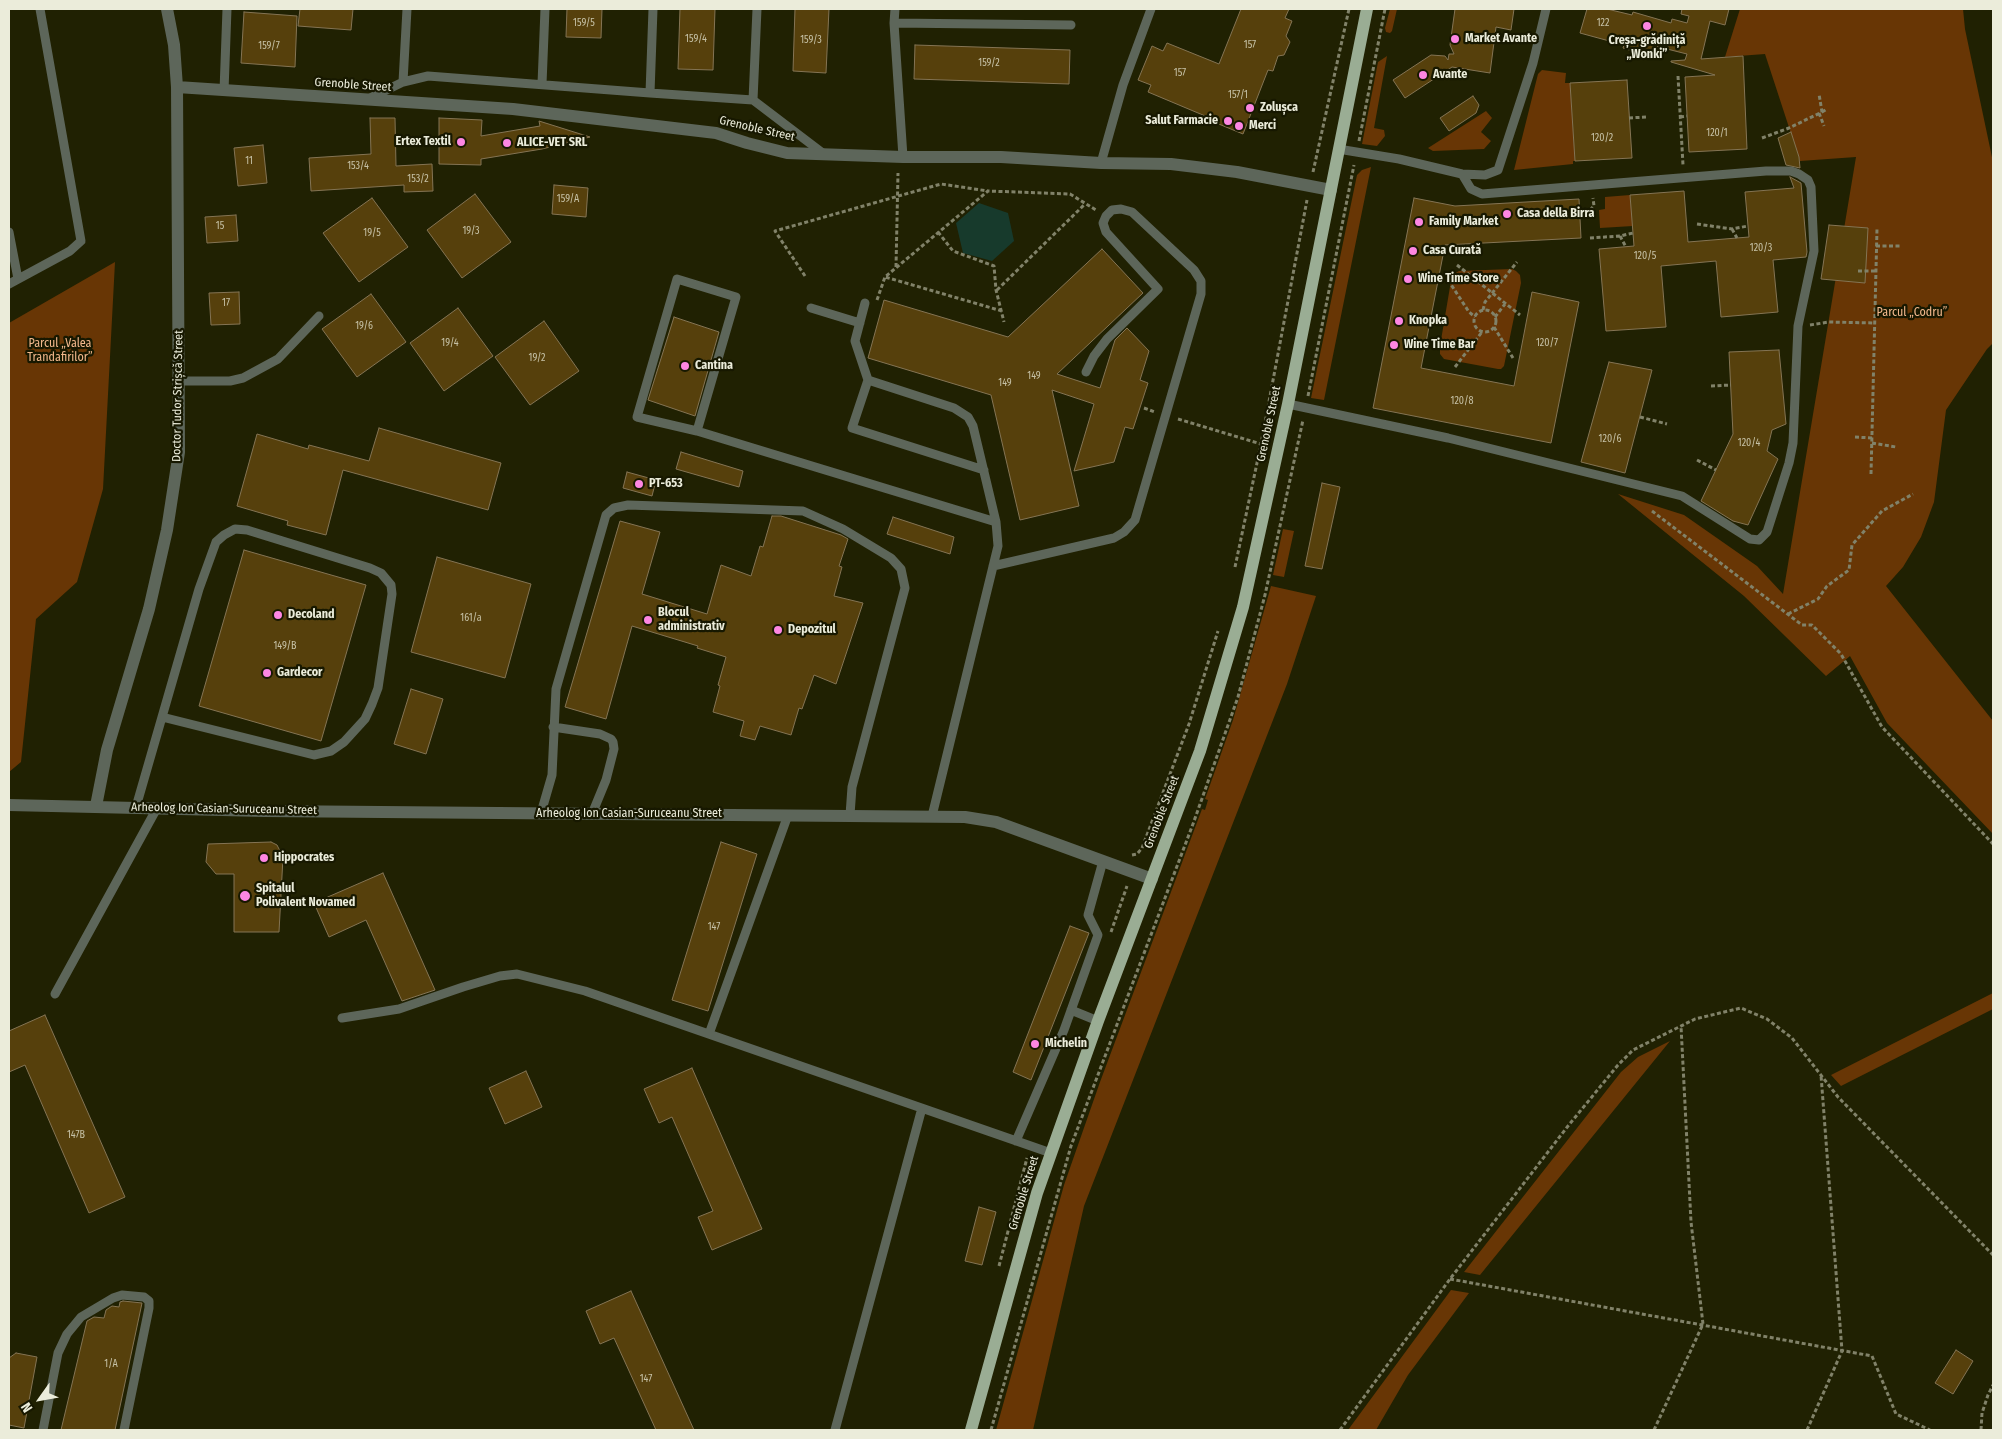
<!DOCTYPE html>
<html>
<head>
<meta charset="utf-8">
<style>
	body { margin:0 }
	#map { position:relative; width:2002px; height:1439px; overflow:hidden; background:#202102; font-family:"Fira Sans Condensed",sans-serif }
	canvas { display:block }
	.frame { position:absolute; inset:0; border:10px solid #ebecda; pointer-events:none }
	.north { position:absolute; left:15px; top:1374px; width:50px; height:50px; -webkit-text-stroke:4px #171800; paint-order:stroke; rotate:238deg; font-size:14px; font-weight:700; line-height:20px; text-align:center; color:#ebecda }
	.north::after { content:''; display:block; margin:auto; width:18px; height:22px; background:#ebecda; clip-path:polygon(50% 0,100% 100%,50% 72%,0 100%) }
</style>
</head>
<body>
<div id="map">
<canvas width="2002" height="1439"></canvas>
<div class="frame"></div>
<div class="north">N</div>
</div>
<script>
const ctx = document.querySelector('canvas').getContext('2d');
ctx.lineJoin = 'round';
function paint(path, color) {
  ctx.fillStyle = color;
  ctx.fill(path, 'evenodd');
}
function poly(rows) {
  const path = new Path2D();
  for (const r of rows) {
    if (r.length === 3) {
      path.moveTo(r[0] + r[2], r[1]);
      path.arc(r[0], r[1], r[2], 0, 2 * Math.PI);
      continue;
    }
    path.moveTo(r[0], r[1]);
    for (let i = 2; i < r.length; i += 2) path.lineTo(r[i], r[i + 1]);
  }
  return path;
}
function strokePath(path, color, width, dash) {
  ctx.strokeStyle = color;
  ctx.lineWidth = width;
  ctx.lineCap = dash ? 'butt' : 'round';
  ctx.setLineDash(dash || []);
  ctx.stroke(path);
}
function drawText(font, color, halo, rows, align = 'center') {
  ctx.font = font + ' "Fira Sans Condensed",sans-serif';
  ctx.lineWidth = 4.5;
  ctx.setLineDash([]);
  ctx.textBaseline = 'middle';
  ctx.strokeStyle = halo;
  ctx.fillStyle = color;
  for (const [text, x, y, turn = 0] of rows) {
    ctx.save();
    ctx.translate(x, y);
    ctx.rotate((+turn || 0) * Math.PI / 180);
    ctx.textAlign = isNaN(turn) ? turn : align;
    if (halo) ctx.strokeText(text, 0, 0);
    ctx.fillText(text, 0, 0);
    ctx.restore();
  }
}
paint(poly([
	[1390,9,1397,9,1392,31,1390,33,1386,32,1385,28],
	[1740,9,1963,9,1965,29,1993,162,1993,343,1987,349,1946,410,1934,502,1921,537,1903,567,1886,586,1993,721,1993,834,1887,723,1850,656,1826,676,1744,596,1618,494,1684,515,1757,566,1783,594,1856,157,1800,161,1765,54,1725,57],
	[1387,56,1374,128,1384,130,1385,136,1377,146,1362,144,1378,62],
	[1542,70,1566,73,1565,83,1570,83,1575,161,1573,161,1573,164,1514,170,1538,74],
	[1486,111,1492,118,1481,132,1491,141,1484,149,1433,151,1428,148],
	[1371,167,1324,400,1311,398,1357,175,1362,170],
	[1630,195,1633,226,1600,228,1599,210,1605,209,1605,197],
	[115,262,103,489,77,582,36,619,21,762,9,772,9,323],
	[1512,269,1516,271,1520,275,1521,283,1504,366,1501,369,1498,369,1444,359,1440,354,1440,346,1452,275,1459,271],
	[1283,529,1294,531,1284,577,1273,575],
	[1271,586,1316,596,1287,684,1084,1206,1033,1430,996,1430,1064,1185,1100,1082,1202,809,1205,810,1208,800,1205,799,1233,720],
	[1993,993,1993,1009,1841,1086,1831,1075],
	[1670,1041,1480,1275,1464,1272,1621,1072,1638,1057],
	[1451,1290,1469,1293,1408,1375,1376,1430,1348,1430]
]), '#683605');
paint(poly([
	[979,203,1008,213,1014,241,992,261,963,253,956,223]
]), '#173a2c');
const building = poly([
	[300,9,353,9,351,30,298,26,300,9],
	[567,9,602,9,601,38,566,37,567,9],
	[680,9,715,9,713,70,678,69,680,9],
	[795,9,829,9,826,73,793,71,795,9],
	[1241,9,1289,9,1285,18,1292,21,1286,36,1290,42,1284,55,1278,56,1273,71,1268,70,1243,134,1209,120,1210,118,1148,92,1151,85,1138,80,1152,46,1163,51,1167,43,1219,64,1241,9],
	[1455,9,1514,9,1511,30,1496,27,1490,73,1452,67,1405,98,1393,80,1431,55,1445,56,1448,60,1449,54,1454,54,1450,45,1455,9],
	[1587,9,1607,9,1632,15,1633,12,1671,23,1672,19,1687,23,1689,16,1681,14,1682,9,1729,9,1725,25,1710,21,1701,59,1743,56,1747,149,1689,152,1685,77,1715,75,1671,62,1671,61,1685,60,1687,54,1655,46,1652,57,1623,48,1624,45,1580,33,1587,9],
	[244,12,297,16,295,67,241,63,244,12],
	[915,45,1070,50,1069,84,914,79,915,45],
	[1627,80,1632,158,1575,161,1570,83,1627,80],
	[1473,96,1479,105,1476,113,1449,131,1440,118,1473,96],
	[370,118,395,118,396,166,432,164,433,191,404,192,404,185,311,191,309,158,371,154,370,118],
	[439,118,482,120,481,136,540,126,539,121,590,137,542,149,481,159,481,165,439,164,439,118],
	[1791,132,1799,157,1800,168,1786,165,1778,138,1791,132],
	[263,145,267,183,238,186,234,148,263,145],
	[1790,177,1801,183,1807,252,1806,257,1773,260,1778,312,1721,317,1716,261,1661,266,1666,327,1606,331,1599,249,1634,246,1630,195,1684,191,1688,242,1749,237,1745,192,1794,188,1790,177],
	[554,185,588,188,586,217,552,214,554,185],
	[475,194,511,242,462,278,427,230,475,194],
	[372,198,408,247,359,282,323,233,372,198],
	[1414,198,1455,206,1579,199,1581,238,1445,245,1421,368,1514,386,1532,292,1579,302,1551,443,1373,408,1414,198],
	[236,215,238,241,207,243,205,217,236,215],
	[1829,225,1868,228,1865,283,1821,279,1829,225],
	[1102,249,1143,293,1057,374,1100,388,1115,340,1127,328,1149,351,1140,380,1148,383,1133,429,1125,427,1114,462,1074,471,1094,404,1052,390,1079,506,1020,520,991,395,868,358,884,300,1008,337,1102,249],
	[239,292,240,324,211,325,209,293,239,292],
	[371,294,406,342,357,377,322,329,371,294],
	[458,308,493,356,444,391,410,343,458,308],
	[674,317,719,332,695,416,648,400,674,317],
	[544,321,579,371,530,405,495,357,544,321],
	[1779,350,1786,424,1772,430,1767,451,1778,459,1748,525,1733,521,1701,501,1733,434,1729,352,1779,350],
	[1609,362,1652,370,1625,473,1581,462,1609,362],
	[379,428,501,463,488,510,343,470,326,535,287,525,288,521,237,506,257,434,308,449,309,445,369,461,379,428],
	[681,452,743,471,739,487,676,469,681,452],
	[627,472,656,480,652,496,623,488,627,472],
	[1322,483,1340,487,1322,569,1305,566,1322,483],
	[772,516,781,516,841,535,848,539,839,566,842,567,834,596,863,603,836,684,814,675,802,709,799,708,791,735,760,726,755,740,740,736,744,721,713,712,720,686,718,685,726,657,697,648,698,646,632,626,606,719,565,707,620,521,660,532,642,594,707,614,721,565,751,576,760,546,763,547,772,516],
	[893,517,954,537,950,554,887,534,893,517],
	[244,550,366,585,321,741,199,706,244,550],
	[437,557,531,584,505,678,411,652,437,557],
	[411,689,443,699,426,754,394,744,411,689],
	[271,842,277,845,283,857,279,932,234,932,234,874,216,874,206,862,208,844,271,842],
	[721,842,757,854,708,1011,672,1000,721,842],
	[383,873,435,990,402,1001,366,920,329,937,314,903,383,873],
	[1070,926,1089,933,1031,1080,1013,1072,1070,926],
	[45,1015,125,1197,89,1213,25,1065,9,1072,9,1031,45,1015],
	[692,1068,762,1229,712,1250,698,1217,713,1211,672,1117,659,1123,644,1089,692,1068],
	[526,1071,542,1107,505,1124,489,1088,526,1071],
	[979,1207,996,1212,982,1265,965,1261,979,1207],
	[631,1291,694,1430,656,1430,614,1338,600,1344,586,1311,631,1291],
	[123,1301,142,1303,115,1430,61,1430,87,1321,94,1317,104,1318,106,1310,112,1306,119,1307,120,1302,123,1301],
	[1956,1350,1973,1361,1953,1394,1935,1383,1956,1350],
	[16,1353,37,1357,24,1428,9,1425,9,1358,16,1353]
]);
paint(building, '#56400c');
strokePath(building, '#847454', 1);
strokePath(poly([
	[1678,76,1683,165],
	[1822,112,1827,109],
	[1819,113,1824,126],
	[1680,117,1687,116],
	[1629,118,1646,117],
	[1762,138,1789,128,1822,112,1819,94],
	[1359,141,1385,9],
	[1313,172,1349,9],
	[1590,210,1594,206,1593,198],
	[1697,224,1732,229,1748,226],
	[1732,229,1737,238],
	[938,232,953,251,994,266,996,290,1004,322],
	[1620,236,1626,247],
	[1590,238,1620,236,1633,233],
	[1876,246,1900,246],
	[1457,265,1520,315],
	[896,267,898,173],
	[1858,271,1876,271],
	[805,276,775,231,941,184,988,191],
	[1448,280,1469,312,1475,317],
	[997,290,1085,204],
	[877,300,885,277],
	[1483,310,1485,302,1517,262],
	[1485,321,11],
	[1002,311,885,277,988,191,1070,194,1096,210],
	[1495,317,1505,304],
	[1810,325,1829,322,1875,323],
	[1494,327,1513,358],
	[1455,367,1482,332],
	[1711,386,1731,385],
	[1308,396,1354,165],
	[1144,408,1155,412],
	[1640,417,1667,424],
	[1178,419,1261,444],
	[1855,437,1872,438],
	[1872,443,1896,447],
	[1697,460,1716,470],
	[1871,474,1877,229],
	[1652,511,1802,625,1812,625,1841,654,1882,727,1993,844],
	[1235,567,1261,444,1307,200],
	[1788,614,1818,599,1827,586,1849,570,1852,545,1882,511,1913,494],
	[1132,855,1137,854,1142,848,1189,724,1218,631],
	[1111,932,1127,886],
	[999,1266,1027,1158],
	[1450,1279,1872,1356,1896,1414,1930,1430],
	[991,1430,1071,1146,1193,824,1238,697,1265,595,1303,420],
	[1340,1430,1450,1279,1568,1126,1618,1065,1633,1050,1695,1019,1741,1008,1767,1019,1792,1038,1838,1097,1993,1255],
	[1654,1430,1703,1324,1691,1222,1681,1026],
	[1807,1430,1842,1351,1821,1075],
	[1981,1430,1982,1413,1988,1395,1993,1385]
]), '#818269', 3, [4, 2.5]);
strokePath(poly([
	[895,9,894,23,903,157],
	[894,23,1071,25],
	[403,82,407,9],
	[542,84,545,9],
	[224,91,227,9],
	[650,93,653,9],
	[368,99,403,82,428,76,650,93,753,100,824,154],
	[753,100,757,9],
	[1338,149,1399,159,1462,174,1485,175,1498,170,1533,63,1546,9],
	[1101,163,1123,85,1151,9],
	[9,232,18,279],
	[9,284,70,251,81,241,40,9],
	[865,303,855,341,868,380,954,408,968,417,973,426,996,522,998,546,932,816],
	[811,308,860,323],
	[868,380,852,428,984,470],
	[180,381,230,381,243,378,278,359,319,316],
	[1288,404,1448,438,1682,496,1750,539,1759,540,1767,532,1789,463,1793,443,1798,326,1814,251,1811,187,1808,180,1799,174,1791,171,1766,171,1482,194,1471,189,1462,174],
	[697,431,736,297,677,279,637,417,697,431,996,522],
	[993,566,1114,538,1124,532,1135,520,1201,294,1201,281,1194,270,1132,212,1121,209,1112,210,1106,216,1103,223,1106,232,1158,289,1107,339,1094,356,1086,372],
	[553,727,600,734,611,739,613,742,614,749,606,780,592,814],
	[136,807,199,589,216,542,224,535,235,529,247,530,370,568,381,573,391,585,392,594,378,688,372,704,365,719,344,742,331,751,314,755,162,717],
	[541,813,552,775,556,689,606,515,614,508,628,505,803,511,843,529,891,558,901,569,905,588,852,787,850,815],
	[55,994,157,808],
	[1071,1010,1098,1021],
	[342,1018,399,1009,463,987,500,976,517,974,585,991,1051,1153],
	[709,1034,788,815],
	[1016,1141,1064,1030,1098,935,1088,915,1103,861],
	[43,1430,58,1353,67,1334,81,1317,113,1298,122,1295,144,1297,149,1301,149,1308,124,1430],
	[835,1430,922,1108]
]), '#5d665a', 9);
strokePath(poly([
	[177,87,513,109,716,133,747,143,787,153,903,157,1001,157,1101,163,1171,164,1237,172,1331,190],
	[9,805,265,811,965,817,996,822,1152,879],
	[96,806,107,750,149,609,167,530,179,452,177,87,174,45,167,9]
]), '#5d665a', 12);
strokePath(poly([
	[971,1430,1037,1193,1098,1021,1200,751,1243,607,1288,404,1367,9]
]), '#9aad94', 12);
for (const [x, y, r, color] of [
	[1647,26,5,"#fd86e2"],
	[1455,39,5,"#fd86e2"],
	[1423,75,5,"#fd86e2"],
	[1250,108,5,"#fd86e2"],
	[1228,121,5,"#fd86e2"],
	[1239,126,5,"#fd86e2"],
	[461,142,5,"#fd86e2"],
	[507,143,5,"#fd86e2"],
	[1507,214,5,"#fd86e2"],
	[1419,222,5,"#fd86e2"],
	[1413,251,5,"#fd86e2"],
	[1408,279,5,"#fd86e2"],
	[1399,321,5,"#fd86e2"],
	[1394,345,5,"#fd86e2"],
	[685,366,5,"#fd86e2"],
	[639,484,5,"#fd86e2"],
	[278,615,5,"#fd86e2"],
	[648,620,5,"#fd86e2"],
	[778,630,5,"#fd86e2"],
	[267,673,5,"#fd86e2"],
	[264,858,5,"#fd86e2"],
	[245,896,6,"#fd86e2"],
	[1035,1044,5,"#fd86e2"]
]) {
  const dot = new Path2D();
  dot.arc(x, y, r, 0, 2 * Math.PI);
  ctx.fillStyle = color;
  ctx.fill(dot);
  strokePath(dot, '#171800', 2);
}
drawText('10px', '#c6c1a6', null, [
	["159/5",584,23],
	["122",1603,23],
	["159/4",696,39],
	["159/3",811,40],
	["157",1250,45],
	["159/7",269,46],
	["159/2",989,63],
	["157",1180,73],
	["157/1",1238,95],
	["120/1",1717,133],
	["120/2",1602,138],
	["11",249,161],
	["153/4",358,166],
	["153/2",418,179],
	["159/A",568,199],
	["15",220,226],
	["19/3",471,231],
	["19/5",372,233],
	["120/3",1761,248],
	["120/5",1645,256],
	["17",226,303],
	["19/6",364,326],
	["19/4",450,343],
	["120/7",1547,343],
	["19/2",537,358],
	["149",1034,376],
	["149",1005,383],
	["120/8",1462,401],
	["120/6",1610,439],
	["120/4",1749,443],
	["161/a",471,618],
	["149/B",285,646],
	["147",714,927],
	["147B",76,1135],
	["1/A",111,1364],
	["147",646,1379]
]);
drawText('bold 12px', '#ebecda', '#171800', [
	["Market Avante",1465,39],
	["Creșa-grădiniță",1647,41,"center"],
	["„Wonki”",1647,55,"center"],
	["Avante",1433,75],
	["Zolușca",1260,108],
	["Salut Farmacie",1218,121,"right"],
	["Merci",1249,126],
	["Ertex Textil",451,142,"right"],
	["ALICE-VET SRL",517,143],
	["Casa della Birra",1517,214],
	["Family Market",1429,222],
	["Casa Curată",1423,251],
	["Wine Time Store",1418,279],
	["Knopka",1409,321],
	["Wine Time Bar",1404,345],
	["Cantina",695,366],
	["PT-653",649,484],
	["Blocul",658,613],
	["administrativ",658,627],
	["Decoland",288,615],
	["Depozitul",788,630],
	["Gardecor",277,673],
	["Hippocrates",274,858],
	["Spitalul",256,889],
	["Polivalent Novamed",256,903],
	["Michelin",1045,1044]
], 'left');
drawText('12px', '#ebecda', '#171800', [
	["Grenoble Street",353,85,4],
	["Grenoble Street",757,129,13],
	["Doctor Tudor Strișcă Street",178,396,-89],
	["Grenoble Street",1269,424,-78],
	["Arheolog Ion Casian-Suruceanu Street",224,809,1],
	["Grenoble Street",1162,812,-69],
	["Arheolog Ion Casian-Suruceanu Street",629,814],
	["Grenoble Street",1024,1193,-73]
]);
drawText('12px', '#f3b88c', '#171800', [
	["Parcul „Codru”",1912,313],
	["Parcul „Valea",60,344],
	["Trandafirilor”",60,358]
]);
</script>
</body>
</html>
